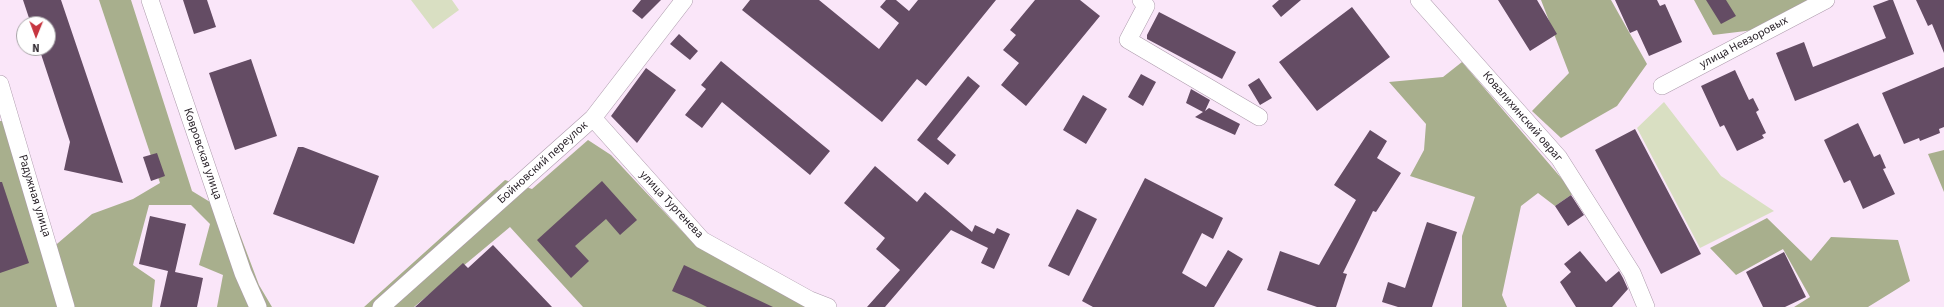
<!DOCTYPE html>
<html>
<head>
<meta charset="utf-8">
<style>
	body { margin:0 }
	#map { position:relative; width:1944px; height:307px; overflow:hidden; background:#fae6f9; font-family:"Source Sans 3",sans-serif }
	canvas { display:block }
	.north { position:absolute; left:16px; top:16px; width:40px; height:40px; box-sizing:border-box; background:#fff; border:1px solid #a8a5a8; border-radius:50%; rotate:181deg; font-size:11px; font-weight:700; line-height:16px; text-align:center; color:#251e25 }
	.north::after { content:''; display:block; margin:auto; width:14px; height:18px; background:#c63640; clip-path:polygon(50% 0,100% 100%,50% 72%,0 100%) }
</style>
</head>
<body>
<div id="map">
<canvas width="1944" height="307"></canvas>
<div class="north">N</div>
</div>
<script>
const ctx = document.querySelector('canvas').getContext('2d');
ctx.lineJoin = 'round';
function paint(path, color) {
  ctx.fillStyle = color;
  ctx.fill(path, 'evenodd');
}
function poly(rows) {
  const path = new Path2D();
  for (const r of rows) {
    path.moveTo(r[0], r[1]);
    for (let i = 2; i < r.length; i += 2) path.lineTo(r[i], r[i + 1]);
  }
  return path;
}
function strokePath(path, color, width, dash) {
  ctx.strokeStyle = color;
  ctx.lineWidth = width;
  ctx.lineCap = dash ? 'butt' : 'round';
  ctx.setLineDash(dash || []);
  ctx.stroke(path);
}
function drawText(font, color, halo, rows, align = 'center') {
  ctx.font = font + ' "Source Sans 3",sans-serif';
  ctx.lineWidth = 4;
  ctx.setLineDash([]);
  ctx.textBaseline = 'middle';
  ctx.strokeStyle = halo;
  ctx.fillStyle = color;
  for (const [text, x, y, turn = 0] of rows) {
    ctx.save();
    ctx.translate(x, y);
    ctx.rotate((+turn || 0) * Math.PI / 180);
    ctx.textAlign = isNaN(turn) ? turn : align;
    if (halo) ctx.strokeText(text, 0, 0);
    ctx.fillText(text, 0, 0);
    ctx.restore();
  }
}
paint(poly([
	[411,0,452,0,459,10,433,29],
	[1664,102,1721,176,1774,211,1700,248,1637,128]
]), '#d9dfc2');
paint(poly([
	[99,0,131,0,192,191,233,216,259,285,272,307,217,307,223,275,199,265,210,224,191,205,149,205,133,265,155,280,152,307,0,307,0,121,4,121,44,255,92,214,133,199,160,183],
	[1541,0,1611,0,1647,64,1617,106,1561,138,1532,111,1569,73],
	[1694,0,1814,0,1754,30,1713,35],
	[1462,62,1574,193,1555,206,1538,193,1521,206,1502,295,1507,307,1462,307,1462,236,1475,197,1410,176,1424,150,1426,124,1389,82,1443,77],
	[588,140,611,155,697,247,812,307,583,307,510,227,414,307,364,307,505,180,532,189],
	[1944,150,1944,192,1928,154],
	[1767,218,1811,261,1831,237,1898,240,1910,281,1868,307,1794,307,1810,297,1783,249,1736,275,1710,248]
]), '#a8af8d');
paint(poly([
	[23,0,61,0,123,183,64,170,70,142,39,48,48,48,48,24,31,24],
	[183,0,207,0,216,27,194,34],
	[641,0,661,0,642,19,632,11],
	[750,0,819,0,879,49,899,23,880,7,886,0,896,0,909,11,918,0,996,0,926,86,917,79,882,122,742,10],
	[1035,0,1080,0,1100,16,1026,106,1001,85,1019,63,1003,50,1016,35,1010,30],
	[1279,0,1301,0,1281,17,1272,6],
	[1498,0,1537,0,1557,34,1530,51],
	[1615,0,1657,0,1660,6,1665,4,1682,42,1649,56,1637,30,1630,33],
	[1706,0,1726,0,1736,16,1721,24],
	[1889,0,1893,0,1914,54,1795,101,1776,53,1804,42,1813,67,1886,38,1873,6],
	[1916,0,1944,0,1944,53,1932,24,1928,26],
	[1352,7,1390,57,1317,111,1279,62],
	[1159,12,1236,52,1222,79,1147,39,1147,35],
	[679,34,698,51,690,60,670,44],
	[251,59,277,136,235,150,209,73],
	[721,61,830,151,810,175,722,102,702,128,685,115,706,89,701,85],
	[1944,67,1944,127,1939,129,1940,133,1920,141,1919,138,1904,144,1882,93],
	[646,68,676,90,637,143,611,116],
	[1735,70,1749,100,1753,98,1759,110,1756,112,1766,133,1762,135,1764,138,1737,151,1724,125,1720,127,1701,86],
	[1141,74,1156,82,1143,106,1128,97],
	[968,76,980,86,937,139,956,155,948,165,917,140],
	[1259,78,1272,98,1260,105,1248,85],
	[1191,89,1210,100,1205,111,1209,108,1240,124,1235,135,1195,117,1203,112,1186,103],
	[1083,95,1107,109,1086,144,1063,130],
	[1858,123,1874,157,1880,154,1886,168,1883,169,1895,194,1863,209,1850,180,1844,183,1824,140],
	[1635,129,1701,254,1661,274,1595,150],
	[1370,130,1387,141,1377,158,1401,173,1376,212,1373,211,1343,273,1347,274,1336,307,1317,307,1267,290,1280,251,1319,265,1356,200,1334,185],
	[298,147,303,147,379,176,354,244,273,214],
	[157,153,165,176,151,181,143,157],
	[875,166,917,202,925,192,972,232,975,225,994,234,997,228,1010,234,994,269,981,263,988,248,951,230,885,307,867,307,900,270,876,249,885,238,844,203],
	[1145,178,1223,218,1213,239,1202,233,1182,273,1206,287,1228,250,1243,259,1214,307,1093,307,1082,301],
	[602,181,637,220,620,235,606,219,575,246,589,261,571,278,537,240],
	[0,182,2,182,29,263,0,273],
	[1571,195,1584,215,1568,226,1555,206],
	[1077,209,1097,219,1069,276,1048,266],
	[150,216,186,224,175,272,203,278,197,307,160,307,168,271,139,264],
	[1427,222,1457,232,1432,307,1398,307,1382,302,1388,282,1405,288],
	[493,245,552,307,415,307,463,263,468,268],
	[1580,251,1606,282,1619,271,1623,278,1628,289,1612,307,1576,307,1560,282,1571,272,1564,264],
	[1784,252,1806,297,1785,307,1763,307,1746,272],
	[684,265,773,307,707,307,691,299,672,291]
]), '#644c64');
const minor = poly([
	[150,0,243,273,258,307],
	[1141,0,1146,6,1128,40,1259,117],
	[1419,0,1559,158,1632,273,1646,307],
	[0,84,66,307],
	[1662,86,1826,0],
	[593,118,702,240,810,300,828,307],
	[381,307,593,118,684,0]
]);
strokePath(minor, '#ad9bac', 18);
strokePath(minor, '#fff', 17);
drawText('12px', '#251e25', '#fff', [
	["улица Невзоровых",1744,43,-28],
	["Ковалихинский овраг",1522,117,49],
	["Ковровская улица",202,154,71],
	["Бойновский переулок",543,163,-42],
	["Радужная улица",34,196,73],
	["улица Тургенева",671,205,47]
]);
</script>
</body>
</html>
